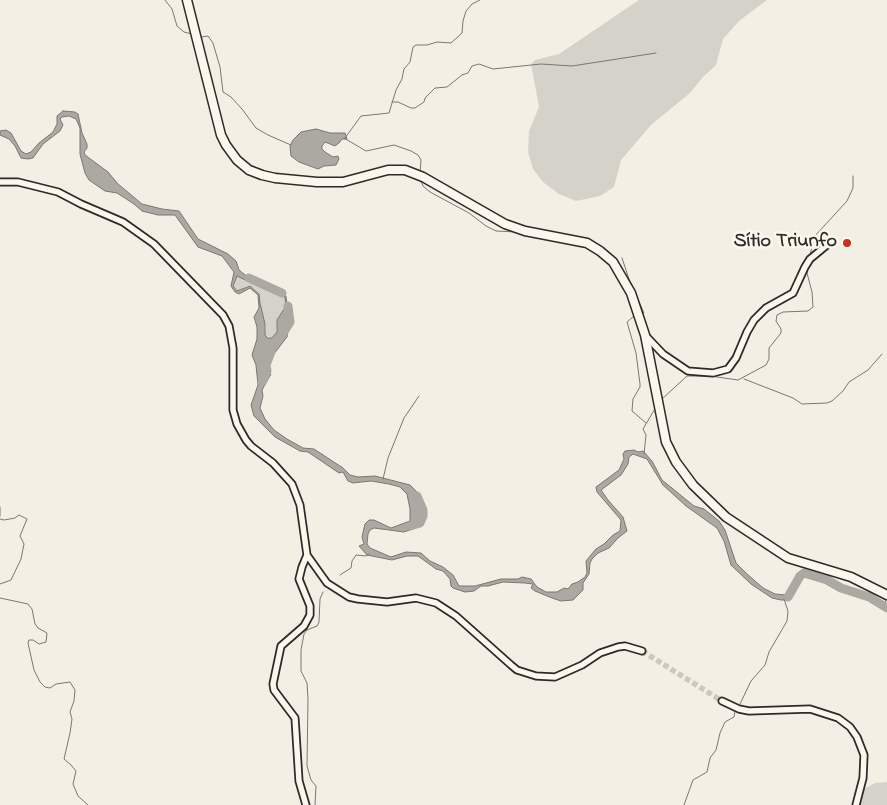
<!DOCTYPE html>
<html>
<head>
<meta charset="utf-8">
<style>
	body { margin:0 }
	canvas { display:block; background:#f3efe4 }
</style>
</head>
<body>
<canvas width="887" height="805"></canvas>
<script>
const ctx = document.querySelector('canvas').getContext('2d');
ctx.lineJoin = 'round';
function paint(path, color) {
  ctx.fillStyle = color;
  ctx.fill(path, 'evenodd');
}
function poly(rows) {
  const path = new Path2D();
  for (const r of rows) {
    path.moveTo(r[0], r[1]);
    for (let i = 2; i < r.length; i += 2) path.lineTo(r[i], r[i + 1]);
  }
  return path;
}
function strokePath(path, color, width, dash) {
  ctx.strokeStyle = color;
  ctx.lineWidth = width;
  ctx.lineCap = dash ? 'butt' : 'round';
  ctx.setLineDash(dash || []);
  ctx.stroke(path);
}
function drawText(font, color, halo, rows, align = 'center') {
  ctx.font = font + ' "Indie Flower",sans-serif';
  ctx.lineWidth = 5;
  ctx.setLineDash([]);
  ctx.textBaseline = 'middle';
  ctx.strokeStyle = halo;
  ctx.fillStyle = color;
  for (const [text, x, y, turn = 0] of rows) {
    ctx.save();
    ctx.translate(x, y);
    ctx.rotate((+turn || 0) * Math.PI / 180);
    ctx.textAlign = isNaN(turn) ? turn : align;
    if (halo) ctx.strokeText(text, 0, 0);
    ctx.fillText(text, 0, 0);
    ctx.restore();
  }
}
paint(poly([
	[639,0,767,0,739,21,723,39,716,65,703,77,690,93,651,125,621,160,614,187,600,196,576,201,559,194,543,182,533,169,528,152,529,131,539,107,531,64,535,60,559,54],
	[237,276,255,284,262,284,271,287,283,295,285,298,286,306,277,320,276,334,272,338,265,335,266,327,260,303,259,294,255,289,248,286,237,291,233,286],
	[887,782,887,805,855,805,861,791,875,783]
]), '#d5d2c9');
const water = poly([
	[63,111,75,112,78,114,82,133,87,144,87,148,84,152,85,155,108,172,118,184,142,204,162,209,179,211,198,239,228,254,236,261,239,270,249,278,257,282,274,286,286,296,289,325,287,337,263,368,264,372,271,374,262,390,263,396,260,408,265,419,274,430,287,439,303,448,314,449,343,468,350,475,358,477,375,476,410,485,417,492,420,498,420,516,423,524,421,526,404,532,374,528,370,530,368,534,367,544,370,548,391,557,406,552,421,553,430,561,443,567,453,575,459,586,475,586,501,579,518,579,522,577,531,579,537,587,546,592,557,592,564,588,568,589,572,584,578,582,585,577,587,573,586,561,596,549,604,544,613,535,620,531,621,520,597,492,596,487,619,470,624,459,623,454,625,451,634,450,638,452,643,451,652,461,662,480,694,506,704,509,719,521,725,530,736,563,746,573,763,588,775,594,786,595,792,587,794,591,793,594,787,600,781,600,772,598,751,584,731,565,724,541,717,528,686,506,663,485,647,459,633,454,629,457,628,464,621,475,601,490,608,500,623,517,627,531,618,538,609,548,598,553,592,559,590,563,589,574,583,583,583,590,573,600,561,601,552,598,535,591,531,588,533,584,525,583,503,582,488,586,481,586,474,591,465,592,453,588,451,586,450,579,443,571,436,569,418,556,407,556,392,560,367,555,359,546,364,544,362,537,365,524,369,520,374,520,391,528,410,521,410,509,407,494,400,487,389,484,371,481,353,483,348,481,343,472,339,473,308,452,300,451,275,437,254,416,251,405,258,385,256,365,252,355,257,339,257,327,254,317,259,308,258,295,250,288,239,294,235,292,231,286,234,272,222,256,198,247,175,215,158,215,142,211,134,204,117,193,105,191,89,180,85,173,80,154,80,128,76,119,69,116,62,117,60,119,63,125,60,131,43,144,33,158,28,159,21,158,15,146,9,139,0,135,0,131,6,130,11,133,21,151,26,154,31,152,39,143,53,132,57,124,57,116,63,111],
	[237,276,254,284,262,284,271,287,283,295,285,298,286,306,277,320,277,332,272,338,268,338,265,335,265,324,260,303,259,294,250,286,237,291,233,286,237,276],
	[316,129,330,133,345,133,347,139,342,139,339,143,335,146,325,142,322,146,322,149,325,152,333,157,338,156,339,159,336,165,324,166,318,169,299,162,291,156,290,146,293,140,301,132,316,129]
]);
paint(water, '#aca9a2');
strokePath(water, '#787772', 1);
strokePath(poly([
	[165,0,172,9,177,26,184,32,192,34],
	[201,37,208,36,213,43,220,67,223,92,231,97,242,109,256,128,268,135,291,145],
	[392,102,398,102,411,108,415,108,424,102,425,98,435,88,447,87,462,75,468,73,472,66,479,64,493,69,541,64,572,66,656,53],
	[344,138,366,151,394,145,411,151,418,155,421,160,420,173],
	[345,138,361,116,389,113,396,90,402,79,404,69,410,62,413,47,416,45,427,45,437,42,451,43,462,33,463,21,466,11,472,4,480,0],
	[420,179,423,186,430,192,469,213,486,226,496,231,516,232],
	[810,256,814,237,847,201,853,188,853,176],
	[622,258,629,279,644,313,643,313],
	[634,316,627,322,636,353,640,384,640,387,633,399,632,411,646,423],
	[744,379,793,398,802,404,827,403,832,401,843,391,849,382,868,370,882,354],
	[662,399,687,376,710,376,738,380,766,365,769,359,769,348,781,333,781,329,776,321,777,315,783,312,808,311,813,307,812,292,807,273,808,267],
	[644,454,646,435,643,429,656,407],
	[383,479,388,458,404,418,419,396],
	[0,507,0,516],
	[0,519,4,520,15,518,19,515,27,519,20,536,24,544,21,559,11,580,0,584],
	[340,575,351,568,352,561,356,555,366,556,369,554],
	[0,598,28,604,32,609,35,624,38,628,47,633,46,642,39,644,33,640,29,640,28,643,34,670,40,682,45,687,50,688,56,684,70,682,75,690,74,701,70,712,72,719,70,733,64,759,71,765,76,771,73,784,78,796,88,805],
	[883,606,887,599],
	[740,704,751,681,765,665,769,652,787,621,788,611,784,599],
	[315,805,316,786,311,780,307,766,308,699,307,683,301,671,301,650,304,634,307,630,317,626,319,622,320,599,323,592],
	[684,805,693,780,707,772,710,758,716,750,720,733,725,722,734,717,735,711]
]), '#787772', 1);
strokePath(poly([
	[249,278,282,293],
	[283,333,290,322,288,306],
	[262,382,267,371,266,365,271,352],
	[410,526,420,523,423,516,423,510,417,496],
	[788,597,800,576,804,573,827,580,841,588,869,597,887,608]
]), '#aca9a2', 9);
strokePath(poly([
	[642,651,722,701]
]), '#cbc8bf', 5.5, [5.5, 3]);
const street = poly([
	[0,182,18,182,58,192,81,204,123,222,154,244,223,315,229,326,233,348,233,410,237,424,246,440,251,446,273,463,292,484,300,505,307,555,327,583,349,597,358,599,387,602,416,598,436,603,456,616,511,665,517,670,536,676,555,677,582,665,600,653,618,647,625,646,642,651],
	[645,335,663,354,688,371,713,373,728,369,736,358,747,332,754,320,766,308,793,293,805,267,810,259,827,245],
	[722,701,739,709,749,711,810,709,838,718,850,727,857,737,864,755,863,778,856,805],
	[306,805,299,781,295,718,274,690,273,684,281,646,304,626,310,615,310,606,299,579,302,567,307,555]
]);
const secondary = poly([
	[187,0,221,135,226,145,237,160,249,170,262,175,275,178,317,182,343,182,388,170,405,170,423,177,505,224,525,231,587,243,600,251,613,262,631,293,645,335,666,442,676,462,693,485,726,517,788,558,851,577,887,595]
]);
strokePath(street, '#2b2b2b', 9);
strokePath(secondary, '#2b2b2b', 11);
strokePath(street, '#fbf7ec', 5.5);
strokePath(secondary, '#fbf7ec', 8);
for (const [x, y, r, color] of [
	[847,243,5,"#c8321e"]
]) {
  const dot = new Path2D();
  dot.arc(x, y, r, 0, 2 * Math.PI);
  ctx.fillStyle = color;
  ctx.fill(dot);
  strokePath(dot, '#fbf7ec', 2);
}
drawText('bold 20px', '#2b2b2b', '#fbf7ec', [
	["Sítio Triunfo",837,243]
], 'right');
</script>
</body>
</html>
